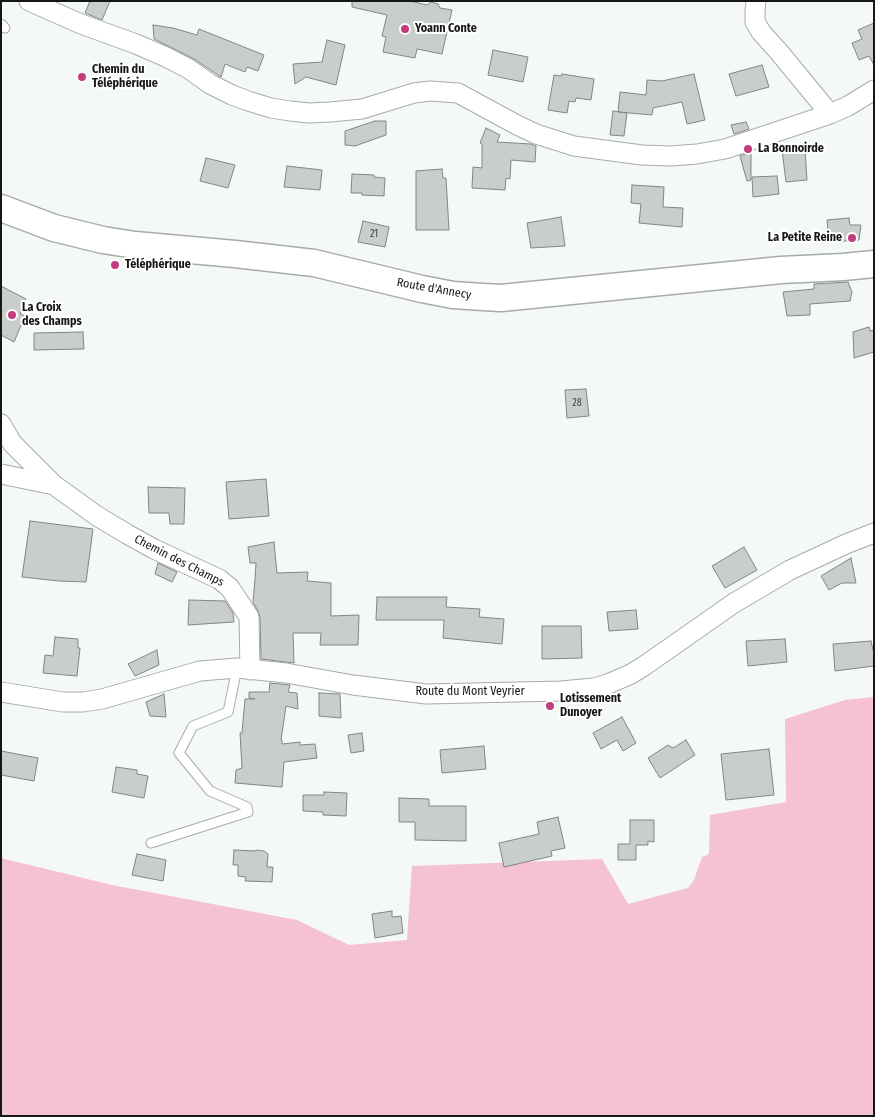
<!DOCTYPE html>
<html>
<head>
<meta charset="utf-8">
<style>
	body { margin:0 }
	#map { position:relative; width:875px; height:1117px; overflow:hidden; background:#f5f9f6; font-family:"Fira Sans Condensed",sans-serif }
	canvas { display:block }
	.frame { position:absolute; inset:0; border:2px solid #151615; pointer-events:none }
</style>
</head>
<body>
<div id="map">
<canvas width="875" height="1117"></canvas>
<div class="frame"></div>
</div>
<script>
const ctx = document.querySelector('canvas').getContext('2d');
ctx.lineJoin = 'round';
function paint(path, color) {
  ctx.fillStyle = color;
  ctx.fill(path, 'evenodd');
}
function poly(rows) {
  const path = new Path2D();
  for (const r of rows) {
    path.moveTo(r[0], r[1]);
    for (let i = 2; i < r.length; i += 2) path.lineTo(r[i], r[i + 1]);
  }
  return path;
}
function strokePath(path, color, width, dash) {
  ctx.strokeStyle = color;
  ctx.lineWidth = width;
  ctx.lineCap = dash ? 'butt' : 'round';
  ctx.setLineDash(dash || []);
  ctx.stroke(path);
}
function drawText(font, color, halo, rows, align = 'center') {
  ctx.font = font + ' "Fira Sans Condensed",sans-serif';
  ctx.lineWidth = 4;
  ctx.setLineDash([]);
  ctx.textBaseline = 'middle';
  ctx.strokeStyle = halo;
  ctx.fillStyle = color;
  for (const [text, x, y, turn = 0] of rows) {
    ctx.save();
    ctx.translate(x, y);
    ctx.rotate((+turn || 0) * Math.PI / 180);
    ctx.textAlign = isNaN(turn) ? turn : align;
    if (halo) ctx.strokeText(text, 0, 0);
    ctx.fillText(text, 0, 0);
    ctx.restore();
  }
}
paint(poly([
	[874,697,874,1116,1,1116,1,858,112,885,297,920,349,945,407,940,412,866,602,859,628,904,688,888,694,880,702,857,709,854,710,815,786,802,785,719,845,700]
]), '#f5c1d5');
const building = poly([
	[90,1,110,1,102,20,85,13,90,1],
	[352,1,410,1,427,5,431,2,438,4,440,8,452,10,442,54,417,49,415,58,383,52,386,37,382,36,387,15,352,7,352,1],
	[874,23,874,65,869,56,859,60,852,43,862,39,858,30,874,23],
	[153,25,173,28,197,35,199,29,264,55,258,71,247,67,245,72,225,64,221,77,194,59,154,39,153,25],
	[327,40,345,45,336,85,306,77,295,84,293,64,322,62,327,40],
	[493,50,528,57,523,82,488,75,493,50],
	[762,65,769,87,736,96,729,74,762,65],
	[562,74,594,79,591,100,576,98,575,102,569,101,567,113,548,110,554,75,561,76,562,74],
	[694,74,705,120,687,124,682,102,653,108,652,115,618,112,620,92,646,95,647,80,662,81,694,74],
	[613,111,627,113,624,136,610,135,613,111],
	[375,121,386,121,386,135,355,146,345,145,345,131,375,121],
	[746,122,749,129,734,134,731,125,746,122],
	[486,128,500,135,497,142,531,144,536,146,535,162,511,160,510,179,506,178,505,190,472,188,473,167,482,168,482,144,480,143,486,128],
	[805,149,807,180,786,182,782,150,805,149],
	[751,152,751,180,747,181,740,156,751,152],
	[206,158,235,165,228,188,200,181,206,158],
	[287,166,322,170,320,190,284,187,287,166],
	[442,169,443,178,446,178,449,230,416,230,416,171,442,169],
	[352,174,374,175,374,177,385,178,384,196,362,195,362,193,351,193,352,174],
	[777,176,779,194,753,197,752,177,777,176],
	[632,185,664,187,663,207,683,208,682,227,639,223,641,204,631,203,632,185],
	[561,217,565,246,531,248,527,223,561,217],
	[849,218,850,225,861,225,859,240,829,242,827,220,849,218],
	[363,221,389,227,385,247,358,242,363,221],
	[848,282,852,292,850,301,810,304,810,315,787,316,783,292,814,289,814,284,848,282],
	[1,286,26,299,20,314,25,316,14,342,1,335,1,286],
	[869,327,870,331,874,330,874,352,854,358,853,332,869,327],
	[83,332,84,349,34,350,34,333,83,332],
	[586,389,589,416,567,418,565,390,586,389],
	[266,479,269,516,229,519,226,482,266,479],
	[148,487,185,488,184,524,170,524,169,513,149,513,148,487],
	[30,521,93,529,86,582,59,581,22,577,30,521],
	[274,542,277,573,308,572,307,581,331,583,331,616,359,615,358,645,320,645,321,633,293,633,294,663,261,659,260,617,258,611,253,602,255,580,256,563,250,563,248,547,274,542],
	[744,547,757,570,725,588,712,566,744,547],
	[851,558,856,583,842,583,829,590,821,576,851,558],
	[158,563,177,572,172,582,155,574,158,563],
	[377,597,447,597,446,607,480,609,479,617,504,619,502,644,443,638,444,620,376,620,377,597],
	[189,600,225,601,233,613,234,622,188,625,189,600],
	[636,610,638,629,609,631,607,612,636,610],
	[542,626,581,626,582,658,542,659,542,626],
	[55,637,78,639,78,648,80,648,77,676,43,673,45,655,53,656,55,637],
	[785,639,787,662,748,666,746,641,785,639],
	[871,641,874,654,874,666,835,671,833,644,871,641],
	[157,650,159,665,135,676,128,664,157,650],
	[270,683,290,685,288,692,297,693,298,709,286,706,281,740,282,740,282,744,300,742,300,745,315,744,317,758,284,762,282,787,235,783,236,770,242,768,240,733,242,733,245,699,255,699,249,698,249,692,269,692,270,683],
	[319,693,340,694,341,718,319,716,319,693],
	[164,694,166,717,150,716,146,702,164,694],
	[622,717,636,743,623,751,617,740,601,749,593,733,622,717],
	[362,733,364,751,351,753,348,735,362,733],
	[686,740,695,755,660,778,648,758,668,745,673,748,686,740],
	[484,746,486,769,442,773,440,750,484,746],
	[769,749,774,795,726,800,721,754,769,749],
	[1,751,38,758,34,781,1,775,1,751],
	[116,767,137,770,137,774,148,776,144,798,112,792,116,767],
	[324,792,347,793,346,816,323,815,323,812,303,811,303,795,324,795,324,792],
	[399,798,429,799,429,806,466,806,466,841,415,840,415,822,399,822,399,798],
	[558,817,565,848,551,851,552,856,504,867,499,843,539,834,537,822,558,817],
	[630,820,654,820,654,842,648,841,648,845,636,845,636,860,618,860,618,844,630,844,630,820],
	[234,850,255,851,256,850,264,851,268,854,267,867,273,867,272,882,245,881,246,877,238,876,238,865,233,865,234,850],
	[137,854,166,860,163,881,132,875,137,854],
	[392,911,392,917,401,916,403,933,375,938,372,914,392,911]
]);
paint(building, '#cacecb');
strokePath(building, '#828683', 1);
const lane = poly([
	[1,24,5,28],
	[151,843,248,812,247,807,210,791,179,753,193,726,228,712,237,668]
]);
const street = poly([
	[29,1,81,24,136,44,166,57,189,69,210,84,232,95,248,101,271,108,290,111,309,113,330,112,362,109,414,93,430,91,458,93,517,125,536,134,574,146,642,155,671,156,697,154,725,149,830,114,848,106,874,90],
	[756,1,755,11,755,22,761,32,779,52,830,114],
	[1,424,12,443,54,485,97,516,127,534,154,549,219,579,230,588,249,617,250,670],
	[1,474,54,485],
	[1,692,63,702,83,702,102,699,200,671,237,668,286,673,353,685,426,694,561,691,594,688,608,684,631,674,644,666,734,603,790,570,846,544,874,533]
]);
const secondary = poly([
	[1,208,54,228,103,240,135,245,235,254,314,263,422,289,453,295,483,297,501,298,781,270,843,267,874,264]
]);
strokePath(lane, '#a7aba9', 11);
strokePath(street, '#a7aba9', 21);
strokePath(secondary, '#a7aba9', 29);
strokePath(lane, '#fff', 9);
strokePath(street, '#fff', 19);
strokePath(secondary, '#fff', 26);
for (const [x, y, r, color] of [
	[405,29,5,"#c23c7f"],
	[82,77,5,"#c23c7f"],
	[748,149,5,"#c23c7f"],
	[852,238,5,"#c23c7f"],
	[115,265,5,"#c23c7f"],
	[12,315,5,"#c23c7f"],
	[550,706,5,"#c23c7f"]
]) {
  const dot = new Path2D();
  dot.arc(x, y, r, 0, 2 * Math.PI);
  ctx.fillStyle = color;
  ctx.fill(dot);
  strokePath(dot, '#fff', 2);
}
drawText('10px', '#424442', null, [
	["21",374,234],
	["28",577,403]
]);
drawText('bold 12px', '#151615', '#fff', [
	["Yoann Conte",415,29],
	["Chemin du",92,70],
	["Téléphérique",92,84],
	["La Bonnoirde",758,149],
	["La Petite Reine",842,238,"right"],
	["Téléphérique",125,265],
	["La Croix",22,308],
	["des Champs",22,322],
	["Lotissement",560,699],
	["Dunoyer",560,713]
], 'left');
drawText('12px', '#151615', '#fff', [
	["Route d'Annecy",434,289,10],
	["Chemin des Champs",179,561,27],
	["Route du Mont Veyrier",470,692]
]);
</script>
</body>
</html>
